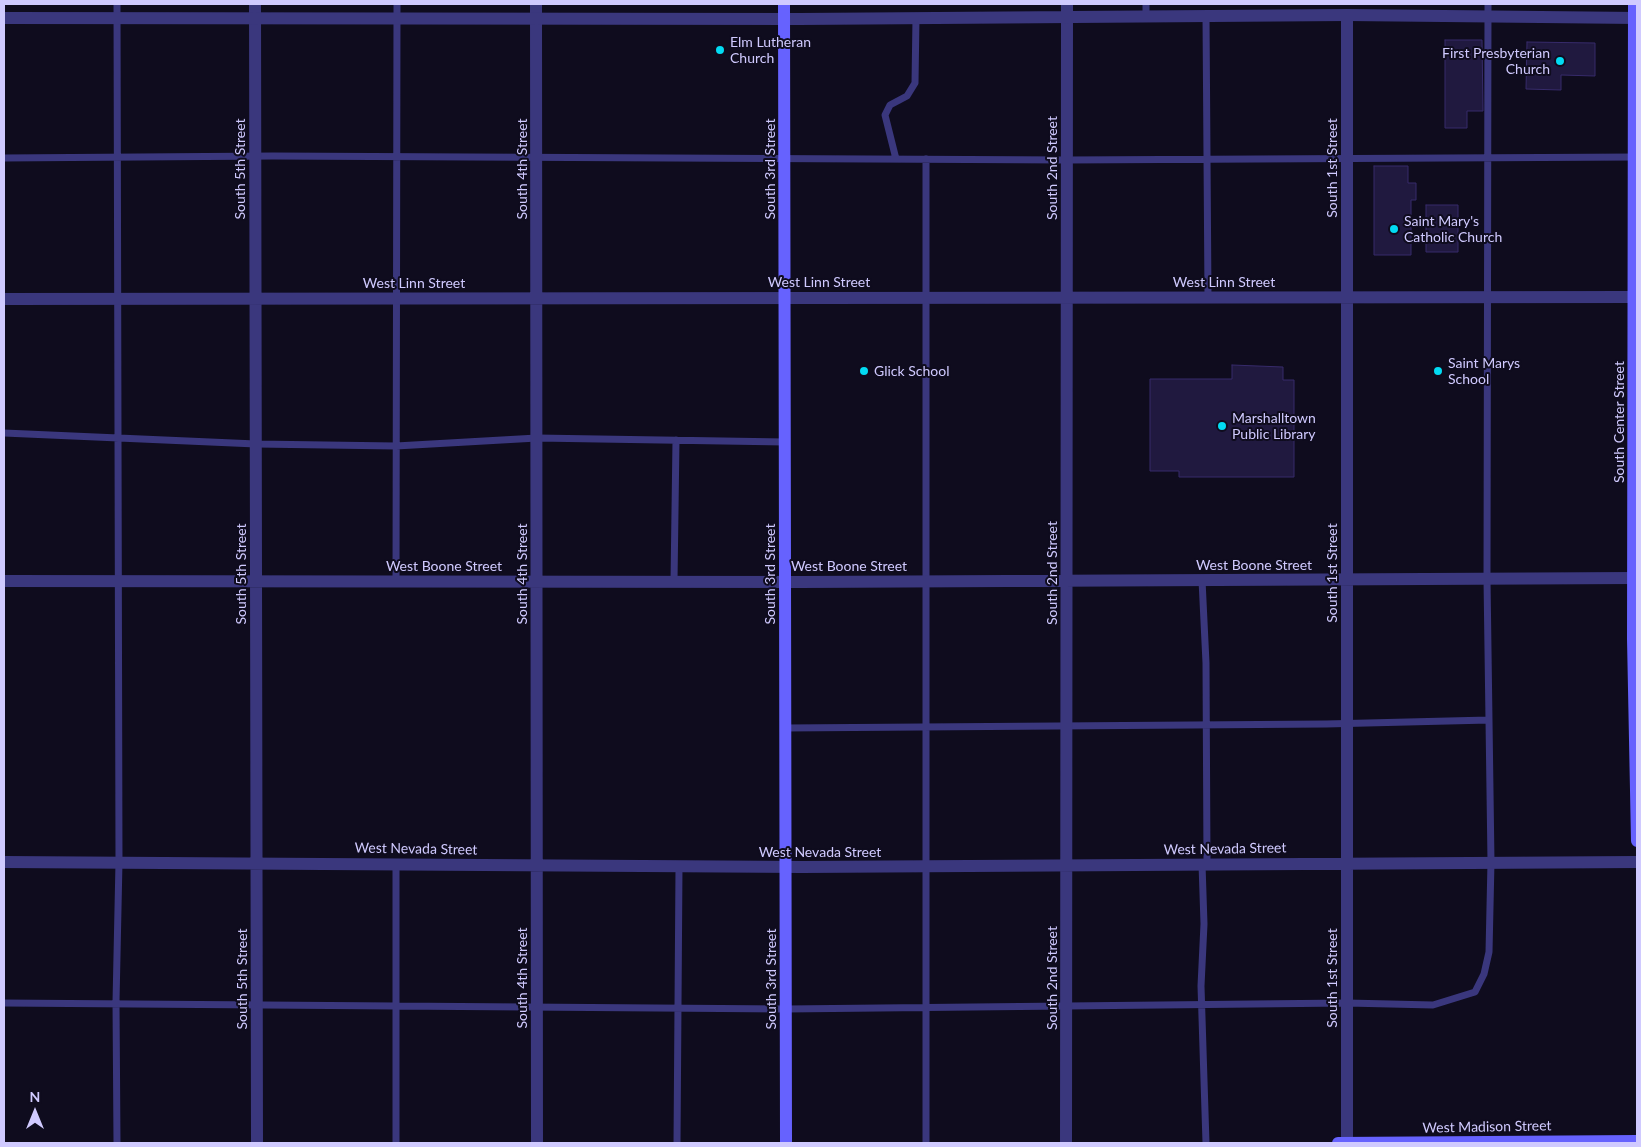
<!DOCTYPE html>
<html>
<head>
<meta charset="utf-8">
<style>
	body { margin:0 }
	#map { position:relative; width:1641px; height:1147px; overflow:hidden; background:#0f0c1e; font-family:Lato,sans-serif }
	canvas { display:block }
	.frame { position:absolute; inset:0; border:5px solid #d0caff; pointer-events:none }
	.north { position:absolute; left:10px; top:1087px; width:50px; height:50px; -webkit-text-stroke:4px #0f0c1e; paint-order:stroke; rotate:0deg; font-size:14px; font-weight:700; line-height:20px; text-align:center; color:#d0caff }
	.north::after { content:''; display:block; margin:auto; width:18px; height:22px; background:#d0caff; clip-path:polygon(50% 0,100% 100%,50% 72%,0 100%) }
</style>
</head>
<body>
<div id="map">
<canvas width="1641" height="1147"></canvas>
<div class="frame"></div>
<div class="north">N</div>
</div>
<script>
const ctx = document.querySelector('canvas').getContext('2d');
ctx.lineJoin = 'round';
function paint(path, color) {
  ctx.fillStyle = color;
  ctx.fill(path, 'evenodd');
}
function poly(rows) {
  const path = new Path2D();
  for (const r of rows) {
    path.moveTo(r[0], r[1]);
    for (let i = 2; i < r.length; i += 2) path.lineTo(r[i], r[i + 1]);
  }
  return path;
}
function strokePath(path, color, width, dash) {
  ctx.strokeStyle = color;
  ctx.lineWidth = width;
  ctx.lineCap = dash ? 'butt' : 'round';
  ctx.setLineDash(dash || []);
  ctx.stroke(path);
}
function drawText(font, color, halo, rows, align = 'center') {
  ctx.font = font + ' Lato,sans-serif';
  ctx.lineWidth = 4;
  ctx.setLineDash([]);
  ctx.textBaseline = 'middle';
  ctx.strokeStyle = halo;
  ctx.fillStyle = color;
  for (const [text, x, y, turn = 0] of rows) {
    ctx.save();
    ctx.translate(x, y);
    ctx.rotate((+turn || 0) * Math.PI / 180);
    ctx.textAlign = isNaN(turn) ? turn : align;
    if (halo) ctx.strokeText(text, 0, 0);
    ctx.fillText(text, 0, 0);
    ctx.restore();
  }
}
const building = poly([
	[1445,40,1482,40,1483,111,1467,111,1467,128,1445,128,1445,40],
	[1527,42,1595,43,1595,76,1561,75,1561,90,1526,89,1527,42],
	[1374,166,1408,166,1408,183,1416,183,1416,200,1411,200,1411,255,1374,255,1374,166],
	[1426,205,1458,205,1458,252,1426,252,1426,205],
	[1232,365,1283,367,1283,380,1294,380,1294,477,1179,477,1179,471,1150,471,1150,379,1232,379,1232,365]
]);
paint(building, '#20193f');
strokePath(building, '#372b6b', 1);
strokePath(poly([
	[117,4,119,862,116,1002,117,1143],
	[1146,4,1146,16],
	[1206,16,1208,297],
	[4,158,273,156,1067,160,1636,157],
	[896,159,885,115,890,105,907,96,915,83,916,18],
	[926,159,926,1143],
	[4,433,256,444,396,446,537,438,785,442],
	[1202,580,1206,663,1207,864],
	[396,581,397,4],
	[674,581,676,440],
	[786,728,1326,724,1489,720],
	[1202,864,1204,924,1201,986,1206,1143],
	[4,1003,786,1009,1347,1003,1433,1005,1475,992,1484,974,1489,952,1491,862,1487,579,1488,4],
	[396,1143,396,864],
	[677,1143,679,867]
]), '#3a377d', 7);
strokePath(poly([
	[255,4,257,1143],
	[536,4,537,1143],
	[1347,15,1347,1143],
	[4,299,1634,297],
	[4,581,800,582,1634,578],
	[4,862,802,867,1637,862],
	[1066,1143,1067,17]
]), '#3a377d', 12);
strokePath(poly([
	[1067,4,1067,17],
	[4,18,799,19,1347,15,1637,18]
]), '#3a377d', 12);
strokePath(poly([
	[784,4,786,1143],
	[1634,4,1633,639,1637,841],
	[1338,1143,1637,1141]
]), '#6662fe', 12);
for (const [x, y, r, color] of [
	[720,50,5,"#02dbf3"],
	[1560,61,5,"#02dbf3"],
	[1394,229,5,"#02dbf3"],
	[864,371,5,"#02dbf3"],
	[1438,371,5,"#02dbf3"],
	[1222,426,5,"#02dbf3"]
]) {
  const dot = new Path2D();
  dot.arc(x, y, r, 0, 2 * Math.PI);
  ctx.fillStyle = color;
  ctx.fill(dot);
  strokePath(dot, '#0f0c1e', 2);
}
drawText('14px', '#d0caff', '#0f0c1e', [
	["Elm Lutheran",730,42],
	["Church",730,58],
	["First Presbyterian",1550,53,"right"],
	["Church",1550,69,"right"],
	["Saint Mary's",1404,221],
	["Catholic Church",1404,237],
	["Saint Marys",1448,363],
	["School",1448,379],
	["Glick School",874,371],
	["Marshalltown",1232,418],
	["Public Library",1232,434]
], 'left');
drawText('14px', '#d0caff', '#0f0c1e', [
	["South 2nd Street",1052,168,-90],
	["South 1st Street",1332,168,-90],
	["South 5th Street",240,169,-90],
	["South 4th Street",522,169,-90],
	["South 3rd Street",770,169,-90],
	["West Linn Street",819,282],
	["West Linn Street",1224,282],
	["West Linn Street",414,283],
	["South Center Street",1619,422,-90],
	["West Boone Street",1254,565],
	["West Boone Street",444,566],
	["West Boone Street",849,566],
	["South 2nd Street",1052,573,-90],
	["South 1st Street",1332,573,-90],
	["South 5th Street",241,574,-90],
	["South 4th Street",522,574,-90],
	["South 3rd Street",770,574,-90],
	["West Nevada Street",416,849,1],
	["West Nevada Street",1225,849,-1],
	["West Nevada Street",820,852],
	["South 4th Street",522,978,-90],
	["South 2nd Street",1052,978,-90],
	["South 1st Street",1332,978,-90],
	["South 5th Street",242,979,-90],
	["South 3rd Street",771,979,-90],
	["West Madison Street",1487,1127,-1]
]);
</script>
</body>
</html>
